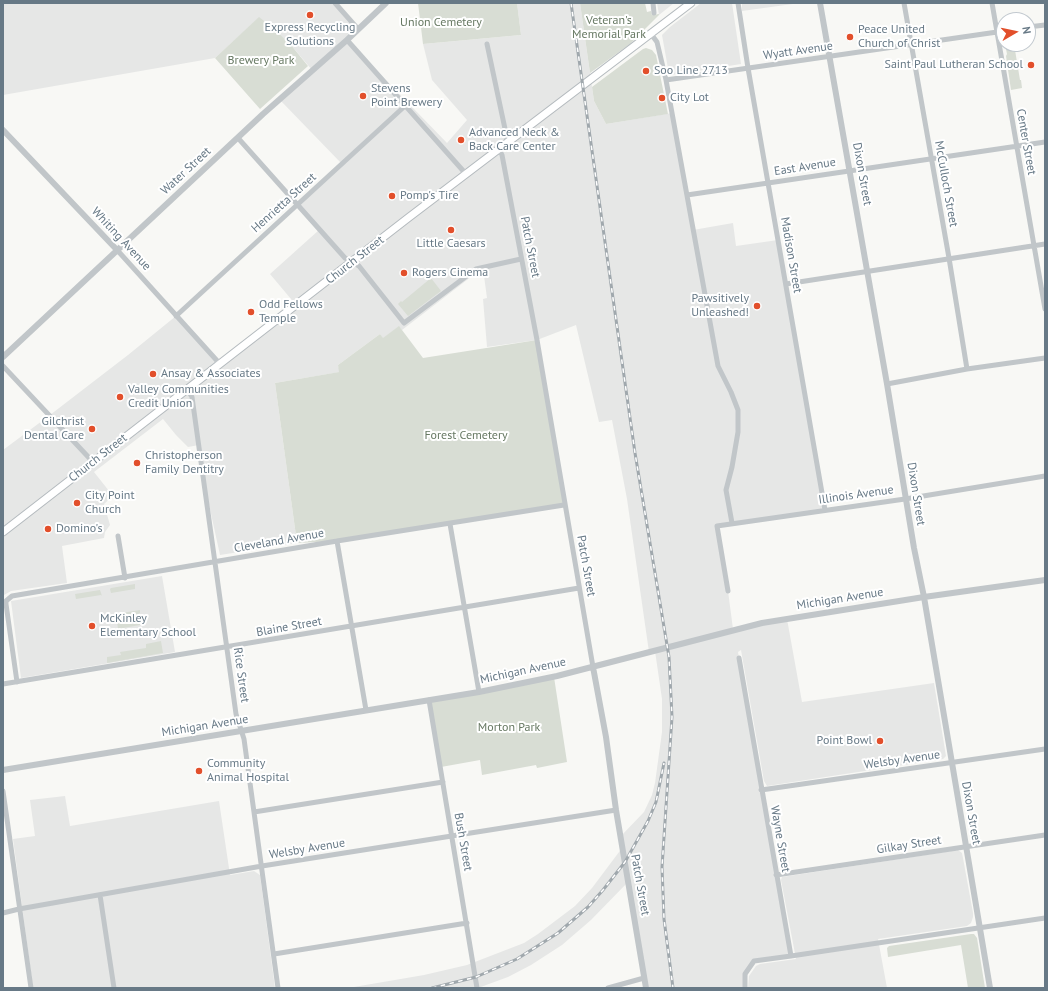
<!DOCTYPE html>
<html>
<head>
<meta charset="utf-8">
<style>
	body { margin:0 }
	#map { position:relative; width:1048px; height:991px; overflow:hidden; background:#f8f8f5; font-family:"PT Sans",sans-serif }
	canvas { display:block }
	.frame { position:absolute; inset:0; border:4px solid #677986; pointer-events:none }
	.north { position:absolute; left:996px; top:12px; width:40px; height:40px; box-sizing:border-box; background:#fff; border:1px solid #c2c9cf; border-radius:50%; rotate:81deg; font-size:11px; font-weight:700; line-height:16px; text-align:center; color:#677986 }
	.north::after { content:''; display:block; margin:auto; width:14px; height:18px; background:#e24f2b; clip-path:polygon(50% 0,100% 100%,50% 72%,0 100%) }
</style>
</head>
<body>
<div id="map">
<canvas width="1048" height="991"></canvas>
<div class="frame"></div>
<div class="north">N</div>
</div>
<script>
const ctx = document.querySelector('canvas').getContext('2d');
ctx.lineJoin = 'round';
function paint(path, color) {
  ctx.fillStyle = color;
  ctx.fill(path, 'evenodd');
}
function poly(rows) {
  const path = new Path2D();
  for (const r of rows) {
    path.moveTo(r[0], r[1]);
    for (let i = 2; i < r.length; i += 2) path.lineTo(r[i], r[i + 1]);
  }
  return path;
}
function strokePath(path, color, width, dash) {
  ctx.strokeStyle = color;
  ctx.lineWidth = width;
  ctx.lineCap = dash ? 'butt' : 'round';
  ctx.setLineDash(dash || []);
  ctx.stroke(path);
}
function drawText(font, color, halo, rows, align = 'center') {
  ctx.font = font + ' "PT Sans",sans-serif';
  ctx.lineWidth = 4;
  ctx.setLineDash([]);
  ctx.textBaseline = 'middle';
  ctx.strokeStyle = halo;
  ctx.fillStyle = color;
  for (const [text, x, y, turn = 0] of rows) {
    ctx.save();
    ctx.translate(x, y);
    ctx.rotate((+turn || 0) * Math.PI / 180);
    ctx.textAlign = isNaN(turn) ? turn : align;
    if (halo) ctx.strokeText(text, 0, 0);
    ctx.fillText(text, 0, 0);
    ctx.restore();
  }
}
paint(poly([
	[3,3,335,3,358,29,347,40,447,143,467,120,432,80,423,44,521,35,517,3,580,3,594,101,606,124,672,113,693,230,733,223,736,246,778,240,825,510,717,526,728,591,733,629,787,619,802,702,934,683,946,756,943,759,767,786,764,781,741,650,738,652,791,956,754,961,749,967,745,988,646,988,628,882,591,920,562,945,531,965,508,977,478,988,348,988,424,975,467,965,524,943,538,934,575,906,592,888,622,848,620,837,644,812,652,795,655,783,662,732,662,699,655,651,649,652,627,499,612,420,599,422,576,325,537,340,487,347,483,299,487,298,484,276,479,272,476,273,402,330,399,327,383,339,380,334,338,365,340,372,275,383,297,543,220,555,203,477,199,445,188,447,176,435,163,419,94,472,113,496,104,504,110,525,105,532,104,538,62,546,67,583,11,591,4,595,3,600,3,450,50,415,128,355,176,316,220,364,296,305,270,274,319,230,296,205,342,164,280,100,312,70,291,45,259,18,215,58,3,95],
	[657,3,674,3,659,15],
	[701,3,732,3,741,64,671,75,669,74,662,35,670,27],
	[742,3,800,3,742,11],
	[162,576,175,652,21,678,11,601],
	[65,796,70,826,219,801,230,875,254,871,260,875,275,988,33,988,13,839,35,836,30,800],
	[958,850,962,853,963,858,973,913,973,917,971,923,967,926,878,939,887,988,748,988,749,976,756,966,760,964,796,959,781,880,782,877]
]), '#e6e7e6');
paint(poly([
	[418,3,517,3,521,35,423,44],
	[580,3,645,3,647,12,651,11,652,15,659,14,659,15,630,44,590,73],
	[259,17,273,28,291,45,308,66,260,109,215,58],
	[1005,44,1014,44,1020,80,1021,80,1022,88,1011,90,1006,56,1007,54],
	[646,48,652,50,656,55,668,114,606,124,594,101,592,87,643,49],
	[431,278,441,291,408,316,398,304,401,301,402,302],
	[399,326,423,358,537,340,564,505,337,541,297,543,275,383,339,372,338,365,380,334,383,338],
	[135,584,135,589,111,593,110,589,111,588],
	[100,590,102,596,101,595,76,599,75,594],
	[140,610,140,613,138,614,140,625,118,629,116,614],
	[161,641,163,653,107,663,107,657,121,655,120,652,146,648,146,644],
	[554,677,567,762,537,768,536,765,482,775,480,760,441,767,429,700],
	[971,934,974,934,977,938,985,988,968,988,961,945,888,957,887,948,889,946]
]), '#d8ddd4');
const secondary = poly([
	[3,532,408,218,691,3]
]);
strokePath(secondary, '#b4babe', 9);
strokePath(poly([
	[335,3,358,29],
	[653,3,654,13],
	[738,3,748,68,825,510],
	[904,3,949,258,967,369],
	[992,3,1045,309],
	[1028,27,1045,25],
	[651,34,657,42,666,80,718,366,731,392,738,410,738,432,732,467,726,490,732,523],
	[347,40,466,174],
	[487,44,508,143],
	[666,80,1004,31],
	[238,138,345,258,359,266,404,323,476,269,521,259],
	[499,149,502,155,537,340,593,667],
	[687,195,1045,142],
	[118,251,220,364],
	[786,284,1045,244],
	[176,316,406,105],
	[3,366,93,462],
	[887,384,967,369,1045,358],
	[187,389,192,397,236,714,244,739,278,988],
	[450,524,479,692],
	[118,536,125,578],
	[337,541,366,710],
	[728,591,717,526,905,499,1045,476],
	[739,658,791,956],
	[17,682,6,604,6,601,12,596,337,541,564,505],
	[3,684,579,588],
	[429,700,477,988],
	[761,790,1045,749],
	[3,791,31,988],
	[254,812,443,782],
	[776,875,1045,835],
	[100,895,114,988],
	[3,913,19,909,262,866,616,810],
	[274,954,467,923],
	[608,988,644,978],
	[745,988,745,974,754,961,791,956,1045,918]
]), '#c1c6c9', 5);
strokePath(poly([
	[820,3,887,384,914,548,924,597,990,988],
	[3,130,118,251],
	[3,357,263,114,347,40,386,3],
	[593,667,606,737,616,810,646,988],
	[3,770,479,692,557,676,762,623,924,597,1045,580]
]), '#c1c6c9', 6);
strokePath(secondary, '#fff', 7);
const rail = poly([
	[571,3,635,453,669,657,672,717,662,867,664,919,673,988],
	[432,988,476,977,517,959,558,933,588,907,603,890,625,862,648,821,656,802,664,763]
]);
strokePath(rail, '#a0a8ad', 3);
strokePath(rail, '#fff', 1.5, [4.5]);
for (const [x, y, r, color] of [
	[310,15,4,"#e24f2b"],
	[850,37,4,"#e24f2b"],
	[1031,65,4,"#e24f2b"],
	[646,71,4,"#e24f2b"],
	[363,96,4,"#e24f2b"],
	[662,98,4,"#e24f2b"],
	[461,140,4,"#e24f2b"],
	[392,196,4,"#e24f2b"],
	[451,230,4,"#e24f2b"],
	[404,273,4,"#e24f2b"],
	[757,306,4,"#e24f2b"],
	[251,312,4,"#e24f2b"],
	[153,374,4,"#e24f2b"],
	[120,397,4,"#e24f2b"],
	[92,429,4,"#e24f2b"],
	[137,463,4,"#e24f2b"],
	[77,503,4,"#e24f2b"],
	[48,529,4,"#e24f2b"],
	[92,626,4,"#e24f2b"],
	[880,741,4,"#e24f2b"],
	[199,771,4,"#e24f2b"]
]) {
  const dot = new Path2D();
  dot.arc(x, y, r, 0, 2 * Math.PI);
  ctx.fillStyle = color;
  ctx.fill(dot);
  strokePath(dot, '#fff', 1.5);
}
drawText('12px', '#667862', '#fff', [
	["Veteran's",609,21],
	["Memorial Park",609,35],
	["Union Cemetery",441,23],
	["Brewery Park",261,61],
	["Forest Cemetery",466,436],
	["Morton Park",509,728]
]);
drawText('12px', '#677986', '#fff', [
	["Express Recycling",310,28,"center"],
	["Solutions",310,42,"center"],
	["Peace United",858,30],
	["Church of Christ",858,44],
	["Saint Paul Lutheran School",1023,65,"right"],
	["Soo Line 2713",654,71],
	["Stevens",371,89],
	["Point Brewery",371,103],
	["City Lot",670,98],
	["Advanced Neck &",469,133],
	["Back Care Center",469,147],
	["Pomp's Tire",400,196],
	["Little Caesars",451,244,"center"],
	["Rogers Cinema",412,273],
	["Pawsitively",749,299,"right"],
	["Unleashed!",749,313,"right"],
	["Odd Fellows",259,305],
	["Temple",259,319],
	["Ansay & Associates",161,374],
	["Valley Communities",128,390],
	["Credit Union",128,404],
	["Gilchrist",84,422,"right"],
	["Dental Care",84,436,"right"],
	["Christopherson",145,456],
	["Family Dentitry",145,470],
	["City Point",85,496],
	["Church",85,510],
	["Domino's",56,529],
	["McKinley",100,619],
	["Elementary School",100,633],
	["Point Bowl",872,741,"right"],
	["Community",207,764],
	["Animal Hospital",207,778]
], 'left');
drawText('12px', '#677986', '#fff', [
	["Wyatt Avenue",798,51,-8],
	["Center Street",1026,142,80],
	["East Avenue",805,167,-9],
	["Water Street",186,171,-43],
	["Dixon Street",862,174,80],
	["McCulloch Street",946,184,80],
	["Henrietta Street",284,203,-42],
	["Whiting Avenue",121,239,47],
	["Patch Street",530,247,79],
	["Madison Street",791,255,80],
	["Church Street",355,260,-38],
	["Church Street",98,458,-38],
	["Dixon Street",916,494,81],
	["Illinois Avenue",856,495,-8],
	["Cleveland Avenue",279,541,-10],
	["Patch Street",586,566,80],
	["Michigan Avenue",840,599,-9],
	["Blaine Street",289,627,-10],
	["Michigan Avenue",523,671,-12],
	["Rice Street",241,675,82],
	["Michigan Avenue",205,726,-9],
	["Welsby Avenue",902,760,-8],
	["Dixon Street",971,813,80],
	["Wayne Street",780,839,80],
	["Bush Street",463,842,80],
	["Gilkay Street",909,845,-9],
	["Welsby Avenue",307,849,-9],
	["Patch Street",640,885,80]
]);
</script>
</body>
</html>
